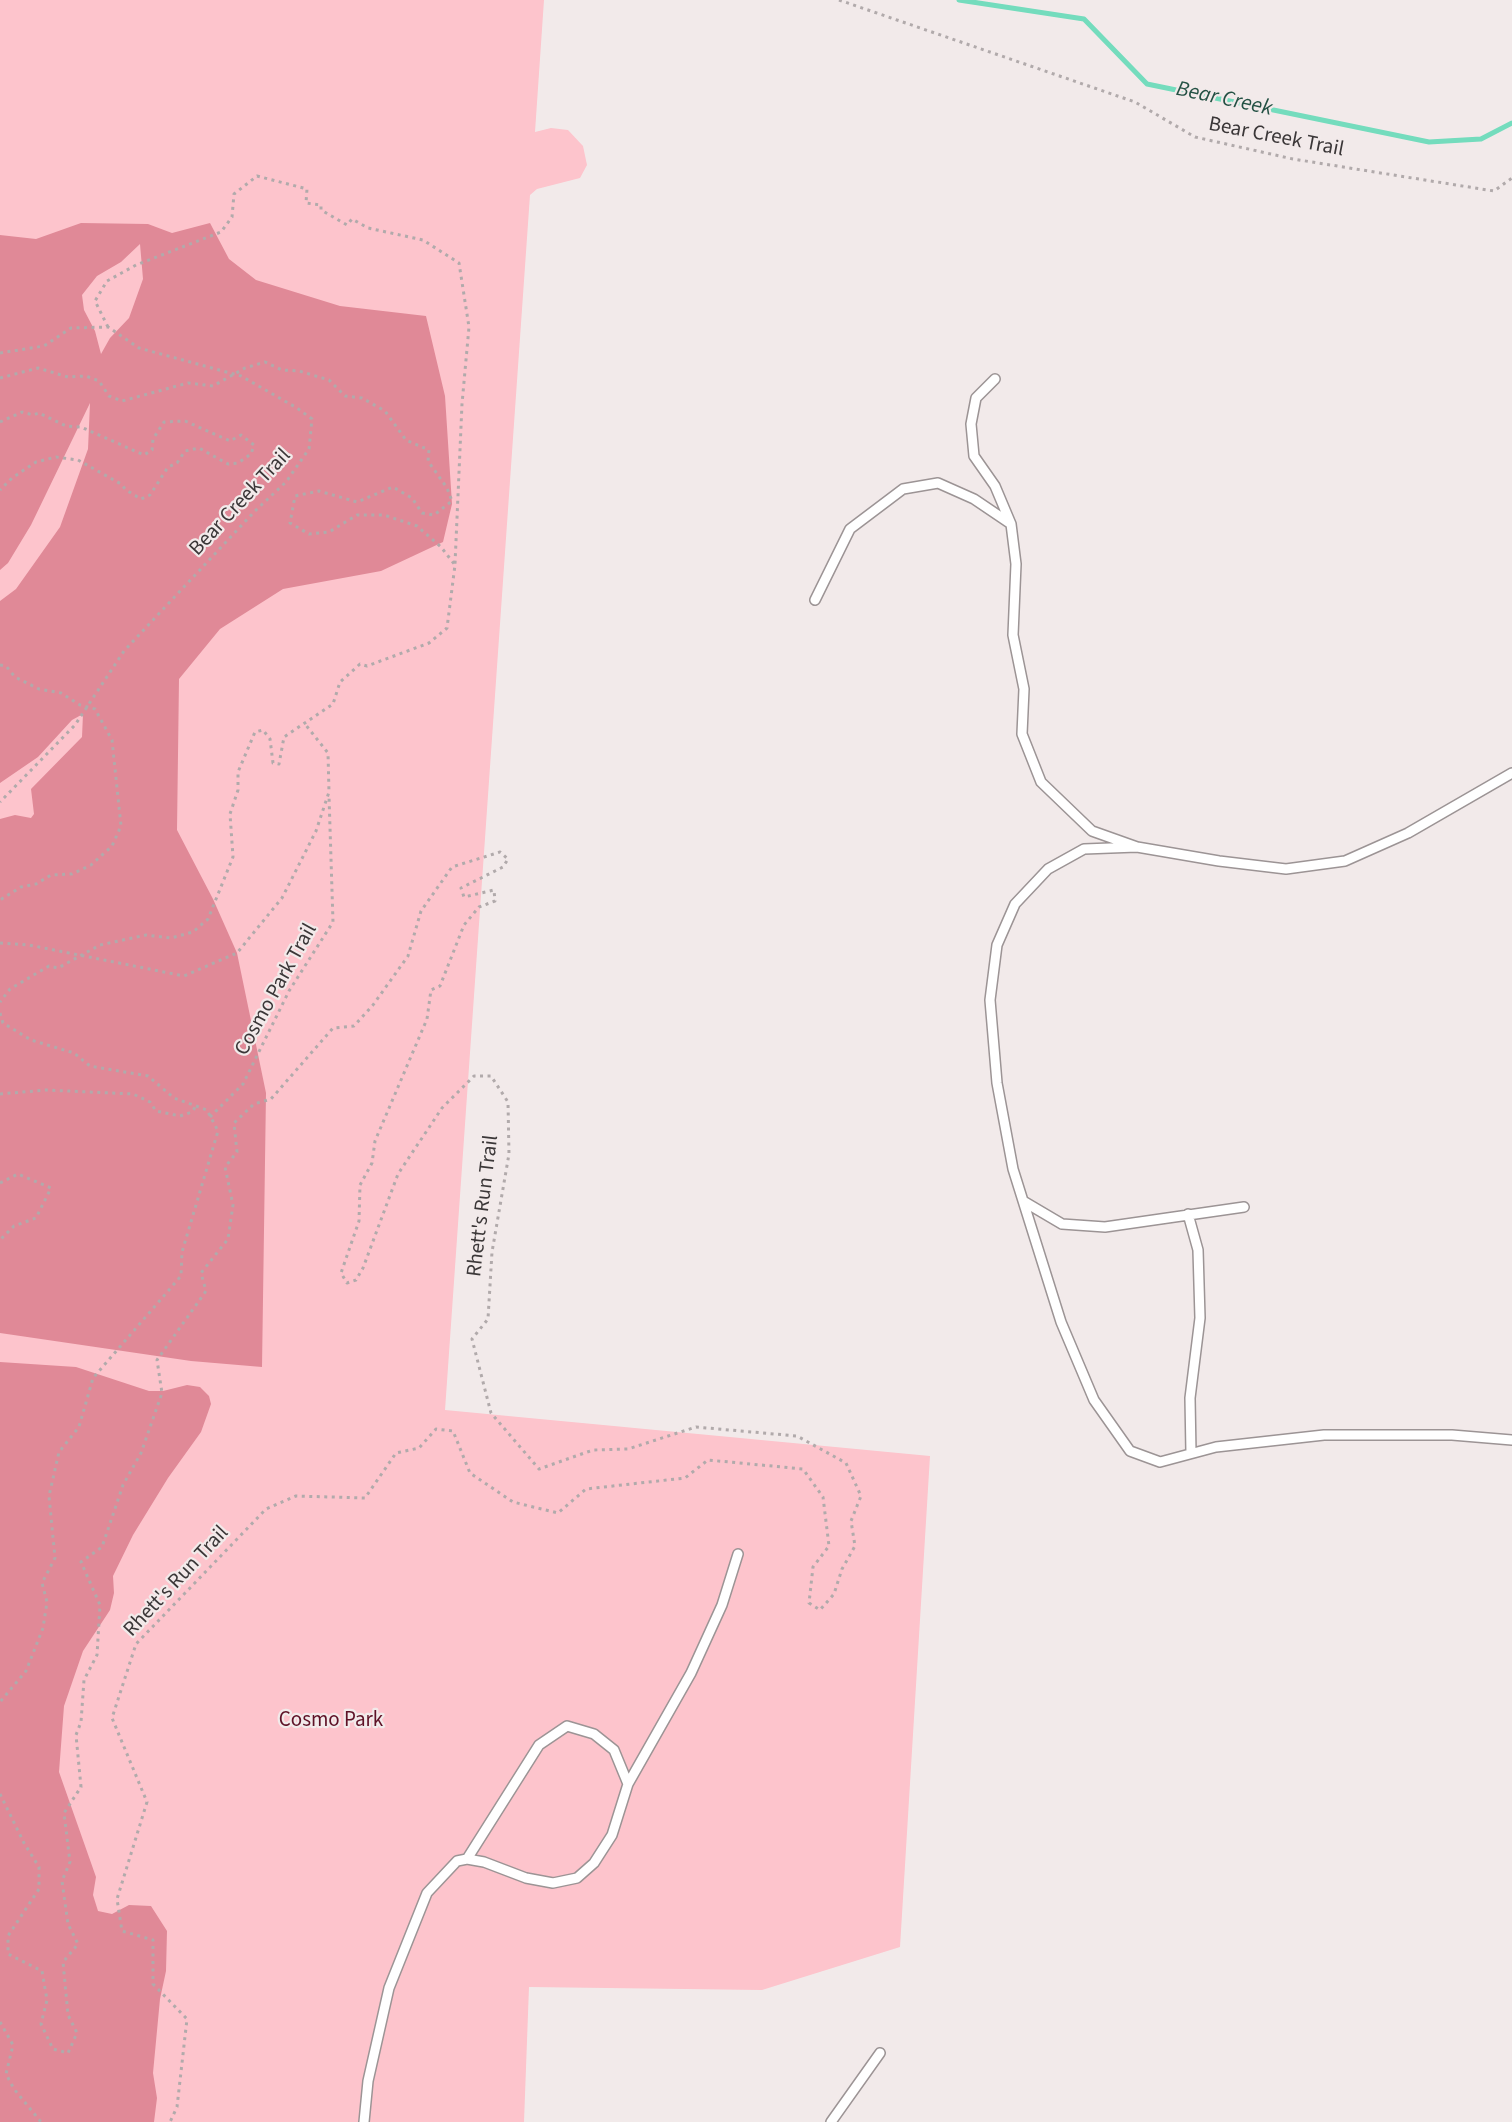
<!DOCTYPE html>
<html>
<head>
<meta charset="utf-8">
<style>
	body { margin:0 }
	canvas { display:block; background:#f2eaea }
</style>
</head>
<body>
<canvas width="1512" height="2122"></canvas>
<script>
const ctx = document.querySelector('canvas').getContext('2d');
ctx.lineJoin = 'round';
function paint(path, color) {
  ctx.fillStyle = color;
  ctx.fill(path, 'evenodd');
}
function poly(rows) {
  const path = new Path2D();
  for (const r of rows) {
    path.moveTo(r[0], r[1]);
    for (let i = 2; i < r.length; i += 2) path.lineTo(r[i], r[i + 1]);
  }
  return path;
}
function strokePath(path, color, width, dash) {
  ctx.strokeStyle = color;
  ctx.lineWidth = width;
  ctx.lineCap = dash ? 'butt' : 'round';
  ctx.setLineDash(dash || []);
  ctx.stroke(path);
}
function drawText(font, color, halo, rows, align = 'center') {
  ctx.font = font + ' "Source Sans 3",sans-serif';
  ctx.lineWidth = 4.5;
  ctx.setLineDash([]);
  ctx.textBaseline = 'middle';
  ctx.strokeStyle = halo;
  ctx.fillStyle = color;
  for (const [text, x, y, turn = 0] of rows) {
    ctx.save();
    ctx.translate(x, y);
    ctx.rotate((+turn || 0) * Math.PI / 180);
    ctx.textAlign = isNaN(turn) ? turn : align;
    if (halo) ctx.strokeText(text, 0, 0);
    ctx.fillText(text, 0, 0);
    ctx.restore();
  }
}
paint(poly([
	[0,0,544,0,535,132,551,128,568,130,583,146,587,165,580,178,537,189,530,195,445,1410,930,1456,900,1947,762,1990,529,1987,524,2122,0,2122]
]), '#fdc4cc');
paint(poly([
	[81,223,148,224,172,233,210,223,229,259,256,280,340,306,426,316,445,396,452,504,443,542,381,571,283,589,220,629,179,679,177,830,213,899,237,953,266,1093,262,1367,191,1361,0,1333,0,819,15,815,31,818,34,814,31,789,82,737,83,714,72,720,38,757,0,783,0,601,16,589,60,527,88,449,90,403,31,525,8,563,0,570,0,235,36,239],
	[140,244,143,279,129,318,110,338,101,354,95,331,84,310,82,295,97,276,121,262],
	[0,1362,76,1367,149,1391,163,1391,187,1385,200,1387,209,1396,211,1404,201,1432,168,1478,133,1535,113,1576,114,1593,110,1610,83,1651,64,1706,59,1772,96,1877,93,1895,98,1911,112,1914,129,1905,151,1906,167,1931,166,1971,160,1999,153,2073,157,2098,154,2122,0,2122]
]), '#e08997');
strokePath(poly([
	[959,0,1084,19,1147,84,1429,142,1481,139,1512,123]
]), '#74dcbd', 5);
const lane = poly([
	[995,379,976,398,971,424,974,456,995,486,1011,524,1016,564,1013,635,1024,689,1022,734,1041,782,1092,831,1137,847,1219,861,1286,869,1345,861,1408,833,1512,773],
	[815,600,850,529,903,489,938,483,974,499,1011,524],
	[1137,847,1084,849,1048,869,1015,904,997,945,990,1000,997,1083,1013,1169,1061,1322,1094,1400,1130,1451,1160,1462,1216,1447,1324,1435,1452,1435,1512,1440],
	[1023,1201,1062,1224,1105,1227,1244,1207],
	[1188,1214,1198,1250,1200,1318,1190,1398,1191,1453],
	[467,1859,539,1745,567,1726,594,1734,614,1750,628,1784],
	[364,2122,368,2081,389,1988,427,1893,457,1861,467,1859,484,1862,526,1878,553,1883,577,1878,594,1863,612,1835,628,1784,691,1673,722,1605,738,1554],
	[831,2122,880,2053]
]);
strokePath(lane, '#9c9495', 12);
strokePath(poly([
	[839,0,1135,102,1195,137,1293,159,1494,191,1512,178],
	[108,327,95,301,107,281,136,265,221,232,232,217,234,194,257,176,307,189,306,203,321,205,321,210,347,225,352,219,368,228,423,240,459,263,469,327,462,404,455,564],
	[0,353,44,346,71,328,108,327,139,348,241,376,297,408,312,419,309,449,286,482,255,511,124,651,75,725,0,802],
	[0,378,38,368,68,377,86,376,99,381,109,396,122,401,188,383,213,386,245,368,265,362,282,370,299,371,329,380,345,396,362,398,385,411,406,440,429,450,428,461,447,488,452,501,434,515,422,513,412,498,393,487,357,502,319,491,295,496,290,523,309,534,329,532,357,515,384,515,417,526,441,547,455,565,447,628,429,643,367,666,360,664,340,682,333,704,284,737,279,764,273,763,270,739,263,730,255,732,238,772,238,790,230,814,233,857,208,919,193,932,171,938,146,935,100,945,58,968,49,966,10,989,0,1002],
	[0,422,22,412,33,415,39,413,66,426,81,427,144,455,152,450,153,439,164,422,185,421,230,441,241,435,254,445,251,454,238,463,228,464,199,448,185,451,177,463,168,467,150,495,141,499,126,490,121,484,78,460,56,457,36,462,12,478,0,490],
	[0,665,6,666,15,677,39,689,61,693,80,705,95,709,112,740,121,826,112,846,91,865,72,874,51,875,36,884,21,887,0,900],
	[0,943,29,945,184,976,237,953,282,898,316,831,329,792,328,753,305,724],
	[0,1013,3,1023,31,1040,74,1053,90,1066,148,1076,174,1098,207,1110,218,1131,182,1252,181,1276,93,1378,79,1427,59,1452,49,1496,55,1558,42,1583,47,1602,43,1628,26,1671,0,1702],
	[0,1094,46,1090,133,1094,150,1102,156,1111,180,1116,192,1112,196,1106],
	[210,1117,243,1084,289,991,333,922,329,796],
	[0,1183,18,1174,51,1188,36,1218,14,1226,0,1240],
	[0,1794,24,1843,39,1867,39,1889,8,1936,8,1954,42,1971,47,2000,41,2024,53,2049,68,2053,77,2033,68,2015,63,1962,78,1944,68,1924,62,1881,70,1862,64,1813,81,1787,76,1735,81,1722,84,1680,97,1655,100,1605,81,1562,102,1547,123,1485,141,1453,162,1393,157,1360,206,1291,201,1273,228,1239,233,1205,225,1167,237,1152,234,1123,254,1104,271,1099,333,1028,354,1026,373,1005,408,956,421,911,452,867,500,852,508,859,503,867,461,888,464,897,494,890,495,901,479,907,464,925,440,986,431,990,427,1019,375,1141,372,1163,360,1185,359,1221,341,1273,347,1283,356,1280,363,1268,398,1174,442,1108,474,1076,491,1076,508,1102,509,1154,492,1252,488,1319,472,1339,491,1413,539,1469,593,1450,628,1449,696,1427,797,1436,846,1463,861,1496,851,1521,855,1546,842,1569,834,1594,820,1610,809,1603,813,1567,829,1546,823,1497,803,1469,708,1460,685,1478,586,1489,558,1513,513,1502,470,1473,453,1431,436,1429,419,1448,396,1453,365,1498,296,1496,266,1509,136,1644,112,1718,147,1802,117,1899,122,1931,153,1940,153,1984,187,2019,177,2107,170,2122],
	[0,2022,13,2045,6,2074,14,2089,41,2122]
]), '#b1aaab', 3, [3, 4.5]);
strokePath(lane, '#fff', 9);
drawText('21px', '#3b3738', '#f2eaea', [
	["Bear Creek Trail",1276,138,11],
	["Bear Creek Trail",241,503,-47],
	["Cosmo Park Trail",277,990,-61],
	["Rhett's Run Trail",484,1206,-83],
	["Rhett's Run Trail",177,1582,-47]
]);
drawText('21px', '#5e1126', '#f2eaea', [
	["Cosmo Park",331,1721]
]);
drawText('italic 22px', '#245144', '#f2eaea', [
	["Bear Creek",1224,100,12]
]);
</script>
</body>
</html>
